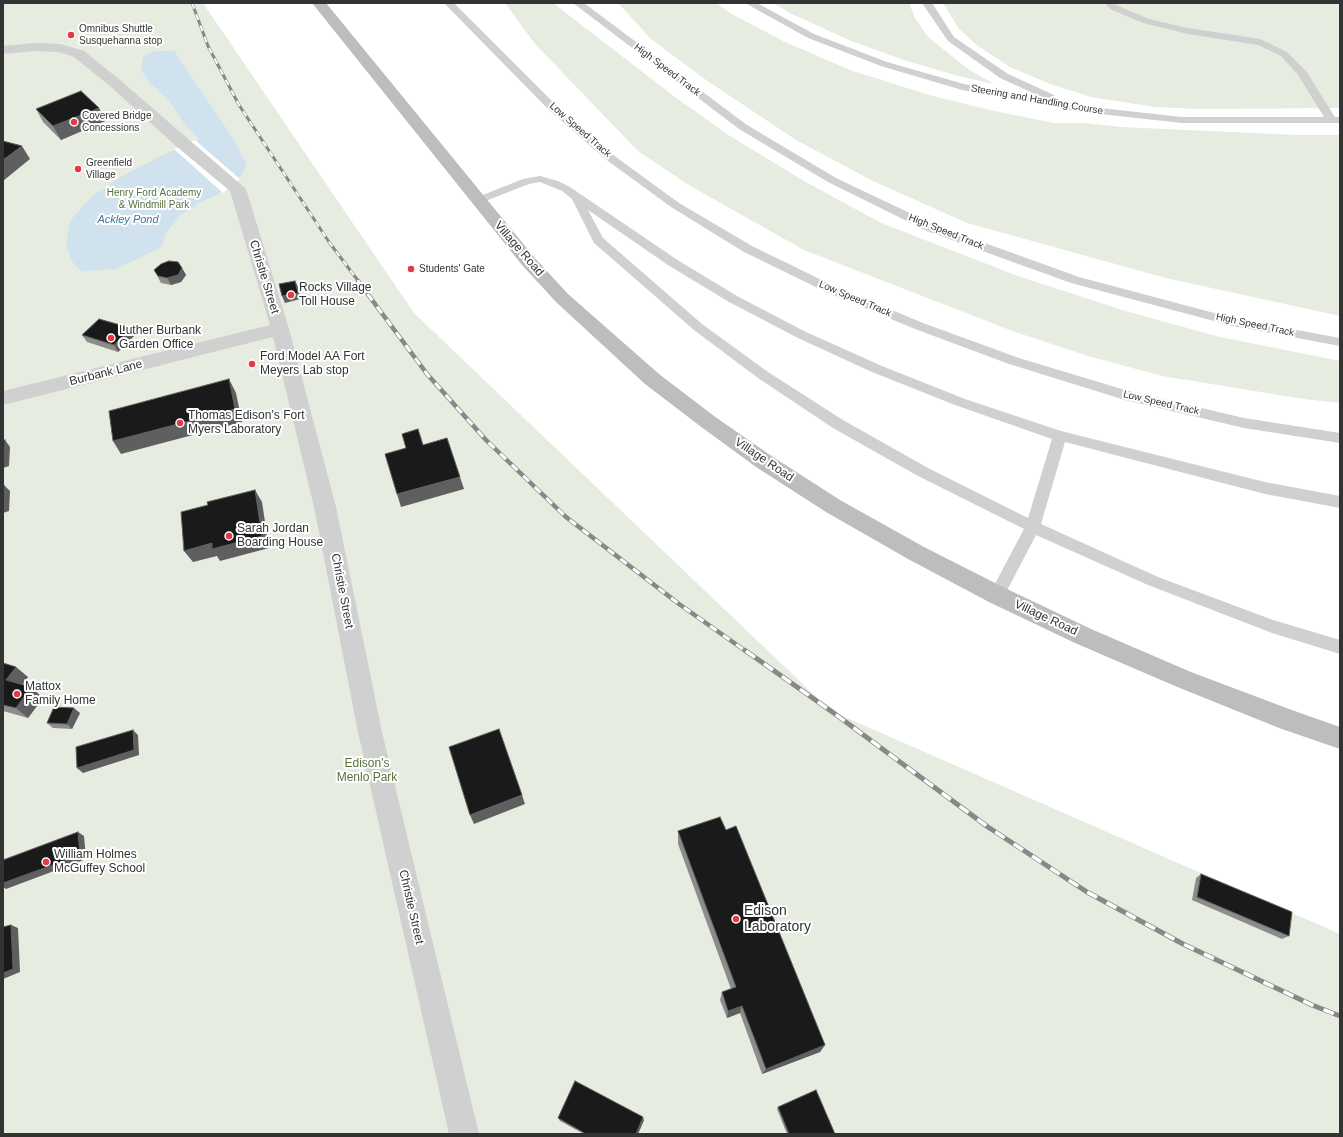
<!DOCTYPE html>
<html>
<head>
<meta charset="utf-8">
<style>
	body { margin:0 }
	#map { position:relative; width:1343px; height:1137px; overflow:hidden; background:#fff; font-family:Arial,sans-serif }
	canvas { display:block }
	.frame { position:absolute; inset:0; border:4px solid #333; pointer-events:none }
</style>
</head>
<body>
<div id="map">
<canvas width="1343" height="1137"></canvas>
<div class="frame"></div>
</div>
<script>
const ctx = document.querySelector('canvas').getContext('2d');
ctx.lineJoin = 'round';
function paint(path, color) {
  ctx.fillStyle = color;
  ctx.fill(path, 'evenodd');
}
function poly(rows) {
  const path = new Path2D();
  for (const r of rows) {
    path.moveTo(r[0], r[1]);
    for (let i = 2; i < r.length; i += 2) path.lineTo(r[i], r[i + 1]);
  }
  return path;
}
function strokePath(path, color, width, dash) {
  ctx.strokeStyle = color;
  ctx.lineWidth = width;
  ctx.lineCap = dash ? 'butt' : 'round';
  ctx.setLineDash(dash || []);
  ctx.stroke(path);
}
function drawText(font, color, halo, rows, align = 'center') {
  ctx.font = font + ' Arial,sans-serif';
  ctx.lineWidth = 4;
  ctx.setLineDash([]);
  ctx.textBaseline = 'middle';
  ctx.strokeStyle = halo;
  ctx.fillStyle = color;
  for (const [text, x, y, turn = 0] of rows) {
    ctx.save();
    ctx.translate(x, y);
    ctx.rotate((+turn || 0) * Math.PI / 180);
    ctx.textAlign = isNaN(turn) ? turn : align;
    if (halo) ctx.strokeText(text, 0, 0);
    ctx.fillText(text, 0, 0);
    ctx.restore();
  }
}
paint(poly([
	[3,3,203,3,414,313,831,711,1340,934,1340,1134,3,1134],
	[505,3,553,3,675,97,730,136,804,181,881,223,1018,276,1122,310,1220,337,1340,361,1340,403,1304,399,1162,376,1088,356,1015,332,804,250,687,184,638,151,535,44],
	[618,3,716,3,730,13,783,41,850,70,929,95,990,110,1054,123,1085,123,1121,127,1296,135,1340,135,1340,316,1166,278,967,223,873,181,796,140,706,80,651,39],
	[773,3,909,3,915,18,928,37,968,69,994,84,958,76,904,60,851,41,792,14],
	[943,3,1340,3,1340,108,1201,109,1155,107,1091,97,1050,84,1010,67,978,46,959,29]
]), '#e6ecdf');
paint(poly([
	[155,51,174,51,232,137,247,165,240,177,219,194,199,203,180,216,166,232,162,247,116,269,80,271,72,261,66,245,70,221,91,197,122,176,163,155,198,141,198,138,186,126,169,101,149,82,141,69,143,57]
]), '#cfe2ee');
paint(poly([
	[195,140,240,179,223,193,174,149]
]), '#fff');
paint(poly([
	[444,3,454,3,555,104,612,154,679,203,752,246,834,286,923,323,1019,358,1125,390,1244,418,1340,433,1340,443,1244,428,1125,400,1009,364,915,329,826,292,744,252,671,207,604,158,547,108,444,3],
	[573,3,584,3,747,125,836,178,935,225,1079,277,1233,318,1340,338,1340,346,1233,326,1071,283,927,231,828,182,739,129,573,3],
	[745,3,757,3,814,34,887,62,964,84,1073,105,1182,117,1324,117,1298,75,1281,56,1258,45,1188,34,1143,23,1110,9,1105,3,1115,3,1116,5,1149,19,1188,28,1260,39,1287,52,1306,71,1335,117,1340,117,1340,123,1182,123,1073,111,962,90,881,66,808,38,745,3],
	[922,3,932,3,954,37,1008,74,1054,95,1055,97,1054,99,1046,99,1000,78,948,41,922,3],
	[540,176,558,181,570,187,676,259,737,296,806,332,882,366,965,399,1061,431,1265,482,1340,496,1340,508,1265,494,1065,442,1041,524,1158,577,1273,620,1340,640,1340,654,1272,633,1148,585,1036,535,1002,600,997,601,992,600,989,595,1024,529,918,476,833,428,758,378,694,330,594,243,572,199,562,191,540,182,529,184,483,202,479,203,475,202,473,200,475,198,523,179,540,176],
	[588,210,668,265,729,302,798,338,872,372,955,405,1052,439,1028,518,928,468,843,420,768,372,702,324,603,238,588,210]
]), '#d0d0d0');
paint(poly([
	[35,43,60,44,84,51,120,80,246,189,289,329,336,507,382,732,479,1134,449,1134,358,732,314,507,273,337,3,405,3,391,270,325,230,191,176,146,110,86,74,57,59,52,35,51,3,54,3,46,35,43]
]), '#d0d0d0');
paint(poly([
	[312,3,326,3,534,257,568,294,659,374,714,416,770,455,840,500,924,547,1005,588,1091,629,1191,672,1289,709,1340,727,1340,749,1279,728,1175,686,1075,643,989,602,908,559,826,512,756,467,700,426,645,384,556,302,522,265,312,3]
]), '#bdbdbd');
const railFar2 = poly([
	[192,3,208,46,239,105,329,242,359,282]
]);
const railFar1 = poly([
	[358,281,427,374,486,440,566,517,679,604,747,652]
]);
const rail = poly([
	[746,651,831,711,988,827,1087,892,1183,944,1312,1005,1340,1016]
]);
strokePath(railFar2, '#888', 3);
strokePath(railFar1, '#888', 4.5);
strokePath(rail, '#888', 5);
strokePath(railFar2, '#fff', 2, [6]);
strokePath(railFar1, '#fff', 3, [8]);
strokePath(rail, '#fff', 3.5, [11]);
paint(poly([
	[99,108,105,121,61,140,43,122,36,109],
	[182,268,186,275,181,282,171,285,161,283,154,270],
	[131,328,135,335,118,352,87,342,82,335],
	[3,663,28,677,22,685,43,698,28,718,3,711],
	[80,713,72,729,53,728,47,723],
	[726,830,825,1045,820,1052,762,1074,740,1013,727,1018,720,1000,722,992,731,989,678,844,678,831],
	[1201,874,1289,936,1282,939,1192,900,1196,878],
	[778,1107,835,1134,787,1134,777,1109],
	[558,1118,644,1120,638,1134,584,1134,560,1121]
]), '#8c8c8c');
paint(poly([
	[99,108,105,121,61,140,53,126],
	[22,146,30,159,3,181,3,160],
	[182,268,186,275,181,282,171,285,167,278],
	[295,281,298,287,300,299,285,303,282,296],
	[131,328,135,335,118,352,114,345],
	[229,379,236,393,242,422,121,454,113,441],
	[5,440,10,447,9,466,3,468],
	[460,477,464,489,401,507,397,494],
	[4,485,10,491,9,511,3,513],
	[255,490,262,502,269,548,220,561,217,556,193,562,184,551,212,543],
	[16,667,28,677,18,691,6,680],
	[31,687,43,698,28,718,16,708],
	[74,708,80,713,72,729,67,724],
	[133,730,138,735,139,755,83,773,77,768],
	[522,795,525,804,474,824,470,815],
	[78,832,84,836,86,859,6,889,3,887,3,883],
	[11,925,18,928,20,972,3,979,3,973],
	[742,1006,740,1013,727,1018,728,1011],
	[825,1045,820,1052,762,1074,766,1069],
	[643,1117,644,1120,638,1134,636,1134]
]), '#5f5f5f');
const building = poly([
	[81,91,99,108,53,126,36,109,81,91],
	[3,141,22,146,3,160,3,141],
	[169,261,178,262,182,268,178,275,167,278,158,276,154,270,161,264,169,261],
	[295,281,298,293,282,296,279,284,295,281],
	[99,319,131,328,114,345,82,335,99,319],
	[229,379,235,409,113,441,109,411,229,379],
	[418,429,423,445,447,438,460,477,397,494,385,454,406,448,402,434,418,429],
	[5,440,4,460,3,460,3,441,5,440],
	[3,485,4,485,3,505,3,485],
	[255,490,262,536,212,549,212,543,184,551,181,512,208,505,207,502,255,490],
	[3,663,16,667,6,680,31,687,16,708,3,705,3,663],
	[54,707,74,708,67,724,47,723,54,707],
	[499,729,522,795,470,815,449,747,499,729],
	[133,730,134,750,77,768,76,747,133,730],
	[720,817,726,830,736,826,825,1045,766,1069,742,1006,728,1011,722,992,736,987,678,831,720,817],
	[78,832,80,855,3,883,3,860,78,832],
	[1201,874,1292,912,1289,936,1197,897,1201,874],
	[11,925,13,969,3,973,3,927,11,925],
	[575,1081,643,1117,636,1134,586,1134,558,1118,575,1081],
	[816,1090,835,1134,789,1134,778,1107,816,1090]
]);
paint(building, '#1a1a1a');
strokePath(building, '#5f5f5f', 1);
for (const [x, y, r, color] of [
	[71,35,4,"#e63946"],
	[74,122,4,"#e63946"],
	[78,169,4,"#e63946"],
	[411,269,4,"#e63946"],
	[291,295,4,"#e63946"],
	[111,338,4,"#e63946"],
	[252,364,4,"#e63946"],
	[180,423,4,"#e63946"],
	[229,536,4,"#e63946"],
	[17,694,4,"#e63946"],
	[46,862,4,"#e63946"],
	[736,919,4,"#e63946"]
]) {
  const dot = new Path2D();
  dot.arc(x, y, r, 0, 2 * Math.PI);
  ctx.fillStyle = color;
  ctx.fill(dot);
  strokePath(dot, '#fff', 1.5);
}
drawText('10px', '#333', '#fff', [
	["Omnibus Shuttle",79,29],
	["Susquehanna stop",79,41],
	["Covered Bridge",82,116],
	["Concessions",82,128],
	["Greenfield",86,163],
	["Village",86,175],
	["Students' Gate",419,269]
], 'left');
drawText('10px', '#333', '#fff', [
	["High Speed Track",667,70,37],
	["Steering and Handling Course",1037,100,10],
	["Low Speed Track",580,130,41],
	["High Speed Track",946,232,22],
	["Low Speed Track",855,299,23],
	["High Speed Track",1255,325,12],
	["Low Speed Track",1161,403,13]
]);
drawText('10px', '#56703f', '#fff', [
	["Henry Ford Academy",154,193],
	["& Windmill Park",154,205]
]);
drawText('italic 11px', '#3f7597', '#fff', [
	["Ackley Pond",128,220]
]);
drawText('12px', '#333', '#fff', [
	["Village Road",519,249,49],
	["Christie Street",264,277,73],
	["Burbank Lane",106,373,-14],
	["Village Road",764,460,34],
	["Christie Street",342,591,79],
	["Village Road",1046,618,25],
	["Christie Street",411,907,77]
]);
drawText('12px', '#333', '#fff', [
	["Rocks Village",299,288],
	["Toll House",299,302],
	["Luther Burbank",119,331],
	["Garden Office",119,345],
	["Ford Model AA Fort",260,357],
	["Meyers Lab stop",260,371],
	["Thomas Edison’s Fort",188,416],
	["Myers Laboratory",188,430],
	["Sarah Jordan",237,529],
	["Boarding House",237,543],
	["Mattox",25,687],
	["Family Home",25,701],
	["William Holmes",54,855],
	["McGuffey School",54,869]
], 'left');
drawText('12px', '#56703f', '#fff', [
	["Edison's",367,764],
	["Menlo Park",367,778]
]);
drawText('14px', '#333', '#fff', [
	["Edison",744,911],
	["Laboratory",744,927]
], 'left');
</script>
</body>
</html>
